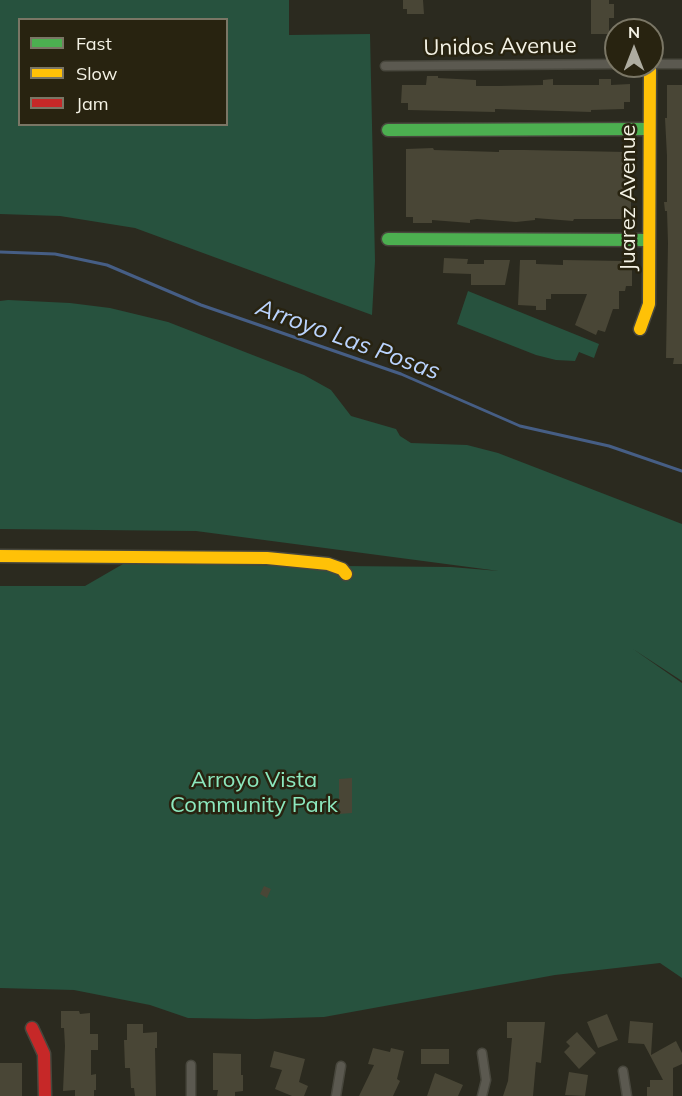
<!DOCTYPE html>
<html>
<head>
<meta charset="utf-8">
<style>
	body { margin:0 }
	#map { position:relative; width:682px; height:1096px; overflow:hidden; background:#2b2a1f; font-family:Mulish,sans-serif }
	canvas { display:block }
	.legend { position:absolute; left:18px; top:18px; width:210px; height:108px; box-sizing:border-box; background:#282310; border:2px solid #7a7665; margin:0; padding:8px 10px; list-style:none; font-size:18px; color:#f4f2e5 }
	.legend li { display:flex; align-items:center; gap:12px; height:30px }
	.legend b { width:30px; border:2px solid #7a7665 }
	.north { position:absolute; left:604px; top:18px; width:60px; height:60px; box-sizing:border-box; background:#282310; border:2px solid #7a7665; border-radius:50%; rotate:0deg; font-size:16px; font-weight:700; line-height:24px; text-align:center; color:#f4f2e5 }
	.north::after { content:''; display:block; margin:auto; width:21px; height:27px; background:#aeaca0; clip-path:polygon(50% 0,100% 100%,50% 72%,0 100%) }
</style>
</head>
<body>
<div id="map">
<canvas width="682" height="1096"></canvas>
<ul class="legend">
<li><b style="height:8px;background:#4caf50"></b>Fast</li>
<li><b style="height:8px;background:#ffc107"></b>Slow</li>
<li><b style="height:8px;background:#c62828"></b>Jam</li>
</ul>
<div class="north">N</div>
</div>
<script>
const ctx = document.querySelector('canvas').getContext('2d');
ctx.lineJoin = 'round';
function paint(path, color) {
  ctx.fillStyle = color;
  ctx.fill(path, 'evenodd');
}
function poly(rows) {
  const path = new Path2D();
  for (const r of rows) {
    path.moveTo(r[0], r[1]);
    for (let i = 2; i < r.length; i += 2) path.lineTo(r[i], r[i + 1]);
  }
  return path;
}
function strokePath(path, color, width, dash) {
  ctx.strokeStyle = color;
  ctx.lineWidth = width;
  ctx.lineCap = dash ? 'butt' : 'round';
  ctx.setLineDash(dash || []);
  ctx.stroke(path);
}
function drawText(font, color, halo, rows, align = 'center') {
  ctx.font = font + ' Mulish,sans-serif';
  ctx.lineWidth = 5;
  ctx.setLineDash([]);
  ctx.textBaseline = 'middle';
  ctx.strokeStyle = halo;
  ctx.fillStyle = color;
  for (const [text, x, y, turn = 0] of rows) {
    ctx.save();
    ctx.translate(x, y);
    ctx.rotate((+turn || 0) * Math.PI / 180);
    ctx.textAlign = isNaN(turn) ? turn : align;
    if (halo) ctx.strokeText(text, 0, 0);
    ctx.fillText(text, 0, 0);
    ctx.restore();
  }
}
paint(poly([
	[0,0,289,0,289,35,370,34,375,261,372,315,135,228,60,216,0,214],
	[20,20,226,20,226,124,20,124],
	[468,291,599,344,594,358,579,352,575,361,556,360,536,355,457,324],
	[8,300,70,303,110,308,168,322,304,375,331,390,351,416,396,429,400,436,411,443,467,445,498,453,682,524,682,681,633,649,682,683,682,978,660,963,555,975,324,1017,256,1019,188,1018,150,1005,74,990,0,988,0,586,85,586,123,564,451,567,499,571,196,531,0,529,0,301]
]), '#27523e');
strokePath(poly([
	[0,252,55,254,107,265,201,305,401,374,520,426,609,446,682,471]
]), '#465e85', 3);
paint(poly([
	[403,0,423,0,424,14,407,14,407,9,403,9],
	[591,0,609,0,609,4,614,4,614,18,609,18,609,34,591,34],
	[427,76,438,76,438,78,476,80,476,86,498,86,543,85,543,80,553,79,553,85,599,85,599,79,611,79,611,85,630,84,630,102,624,102,624,109,591,110,591,112,495,109,495,112,408,110,408,103,401,103,402,85,426,85],
	[667,85,682,85,682,364,673,364,674,358,666,358,668,243,667,211,665,211,664,202,667,202,667,156,665,118,667,118],
	[433,148,434,150,499,152,499,150,525,150,627,152,627,157,631,157,631,211,626,211,626,219,574,219,573,221,535,218,535,220,516,222,477,219,470,220,470,223,432,220,432,223,413,223,413,217,406,217,406,149],
	[444,258,468,259,467,264,484,264,484,260,510,260,505,285,471,285,471,274,443,273],
	[520,260,536,260,536,264,563,265,563,260,625,261,625,268,632,268,632,286,626,286,625,291,619,291,619,309,613,309,605,332,598,330,596,335,575,325,587,294,551,294,551,299,546,299,546,310,536,310,536,306,518,305],
	[352,778,352,813,339,814,339,779],
	[264,886,271,889,267,898,260,894],
	[61,1011,79,1011,80,1014,90,1013,90,1034,98,1034,98,1050,91,1050,91,1075,96,1074,96,1090,94,1090,94,1096,75,1096,75,1090,63,1091,65,1046,64,1028,61,1028],
	[607,1014,618,1040,598,1048,587,1022],
	[630,1021,653,1023,651,1055,676,1041,682,1053,682,1064,673,1068,673,1096,647,1096,647,1087,650,1087,650,1080,663,1080,644,1044,628,1043],
	[507,1022,545,1022,541,1063,536,1062,533,1096,503,1096,508,1081,512,1038,507,1038],
	[127,1024,143,1024,143,1033,157,1032,157,1048,155,1048,156,1096,135,1096,134,1088,131,1088,130,1068,125,1068,124,1040,127,1040],
	[577,1032,596,1053,579,1069,564,1052,570,1046,566,1042],
	[373,1048,390,1052,391,1048,404,1051,397,1079,400,1081,393,1096,359,1096,374,1065,368,1064],
	[421,1049,449,1049,449,1064,421,1064],
	[274,1051,305,1059,299,1082,308,1086,304,1096,292,1096,275,1089,282,1070,270,1067],
	[213,1053,241,1054,241,1075,243,1075,243,1091,235,1092,235,1096,217,1096,218,1090,213,1090],
	[0,1063,22,1063,22,1096,0,1096],
	[569,1072,588,1075,585,1096,565,1095],
	[435,1073,463,1085,458,1096,427,1096]
]), '#494636');
const street = poly([
	[652,64,682,64],
	[385,66,616,64],
	[482,1053,486,1080,482,1096],
	[191,1065,191,1096],
	[623,1071,627,1096],
	[336,1096,341,1066]
]);
const fast = poly([
	[388,130,649,129],
	[388,239,648,240]
]);
const slow = poly([
	[640,329,649,304,650,66],
	[0,556,267,558,328,564,342,569,346,574]
]);
const jam = poly([
	[32,1028,44,1054,45,1096]
]);
strokePath(street, '#48473d', 11);
strokePath(fast, '#48473d', 15);
strokePath(slow, '#48473d', 15);
strokePath(jam, '#48473d', 15);
strokePath(street, '#5b5950', 8);
strokePath(fast, '#4caf50', 12);
strokePath(slow, '#ffc107', 12);
strokePath(jam, '#c62828', 12);
drawText('22px', '#f4f2e5', '#282310', [
	["Unidos Avenue",500,47,-1],
	["Juarez Avenue",628,198,-90]
]);
drawText('22px', '#8ce8be', '#282310', [
	["Arroyo Vista",254,780],
	["Community Park",254,805]
]);
drawText('italic 24px', '#bad3fd', '#282310', [
	["Arroyo Las Posas",348,340,20]
]);
</script>
</body>
</html>
